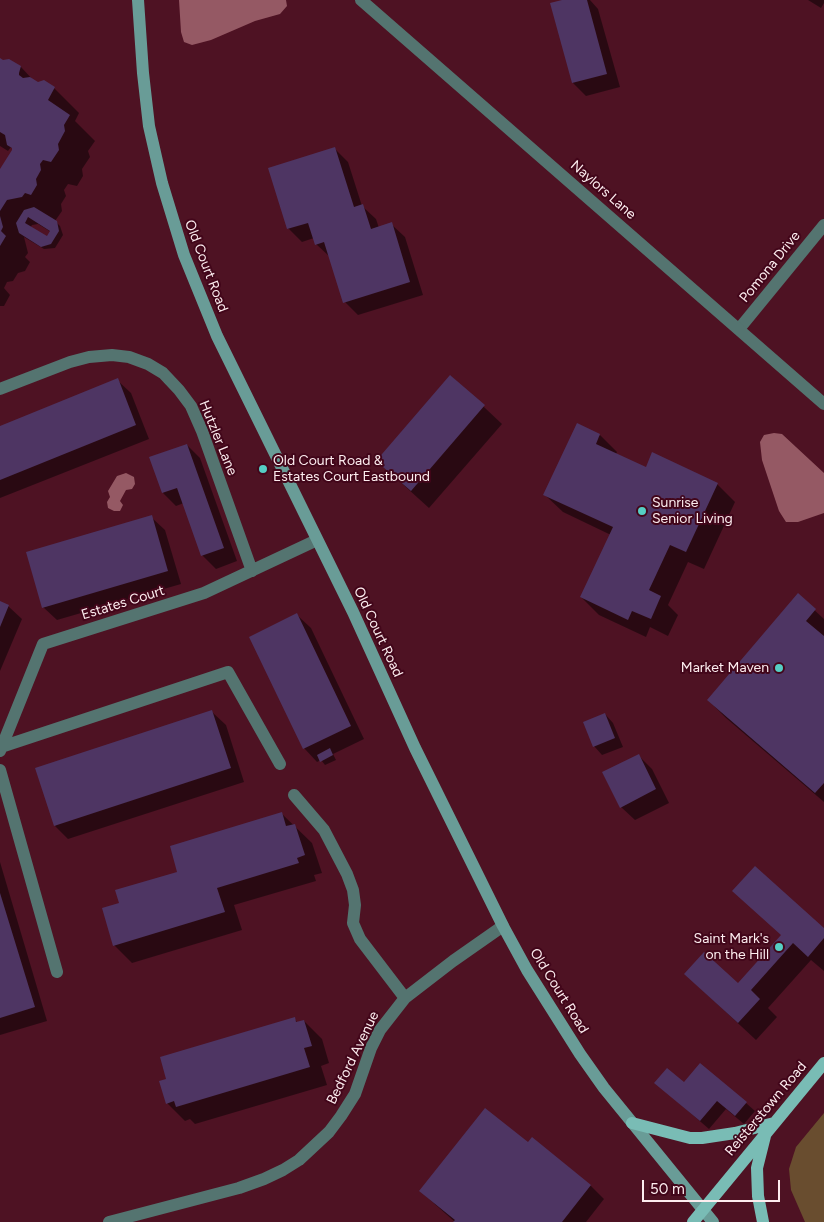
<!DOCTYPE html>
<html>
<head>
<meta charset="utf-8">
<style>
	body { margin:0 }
	#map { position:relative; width:824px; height:1222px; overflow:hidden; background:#4e1223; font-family:Figtree,sans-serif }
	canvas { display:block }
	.scale { position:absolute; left:642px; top:1180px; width:138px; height:22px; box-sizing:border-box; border:2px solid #fdedef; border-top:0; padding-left:6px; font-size:15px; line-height:18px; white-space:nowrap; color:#fdedef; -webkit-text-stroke:4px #42061a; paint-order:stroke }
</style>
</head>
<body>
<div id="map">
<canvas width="824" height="1222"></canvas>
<div class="scale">50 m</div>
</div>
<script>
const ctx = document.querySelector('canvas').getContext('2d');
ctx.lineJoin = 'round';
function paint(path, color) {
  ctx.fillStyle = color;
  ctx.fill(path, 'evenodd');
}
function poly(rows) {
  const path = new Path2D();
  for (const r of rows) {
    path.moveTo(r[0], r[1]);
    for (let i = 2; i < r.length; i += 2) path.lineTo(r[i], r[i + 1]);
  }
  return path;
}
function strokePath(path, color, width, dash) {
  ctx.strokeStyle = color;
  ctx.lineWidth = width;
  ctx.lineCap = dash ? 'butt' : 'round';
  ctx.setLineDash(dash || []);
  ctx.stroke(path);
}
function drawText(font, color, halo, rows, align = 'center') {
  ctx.font = font + ' Figtree,sans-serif';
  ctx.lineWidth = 4;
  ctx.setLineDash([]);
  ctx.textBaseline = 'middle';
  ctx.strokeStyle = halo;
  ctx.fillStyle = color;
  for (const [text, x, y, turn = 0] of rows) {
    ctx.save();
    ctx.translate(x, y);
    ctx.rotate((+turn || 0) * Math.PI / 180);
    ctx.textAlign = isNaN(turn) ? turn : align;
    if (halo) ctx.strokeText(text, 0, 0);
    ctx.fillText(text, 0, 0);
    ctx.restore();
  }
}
paint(poly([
	[824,1113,824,1222,805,1222,791,1190,789,1169,796,1147]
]), '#694d2f');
paint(poly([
	[179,0,286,0,287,6,280,14,255,21,211,40,192,45,184,42,181,32],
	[774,433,782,434,824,473,824,513,798,522,786,522,779,511,762,460,760,442,764,435],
	[126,473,134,477,135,484,132,489,126,490,120,501,123,505,120,511,114,511,108,508,107,502,110,497,108,491,117,476]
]), '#955964');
paint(poly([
	[567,0,590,0,598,9,620,87,586,96,573,83],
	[808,0,824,0,824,3,821,8],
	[0,60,21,67,34,81,54,88,79,113,75,121,95,141,88,151,90,157,82,169,83,176,77,186,68,184,64,190,66,196,61,204,62,211,55,221,60,226,63,235,55,248,44,249,24,237,28,253,25,257,30,262,25,271,18,273,13,281,7,282,4,288,10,295,4,306,0,306,0,172,13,149,11,147,8,151,0,146],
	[38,224,51,232,47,238,30,228,32,225],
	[335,149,348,162,362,206,376,219,379,228,391,224,405,237,423,295,358,315,345,302,330,257,316,244,314,238,302,242,288,228],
	[451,376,502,424,429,508,377,461],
	[117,380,131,393,149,439,0,498,0,427],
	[600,435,617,452,616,454,646,468,717,484,735,502,704,569,688,562,668,605,678,615,668,636,650,627,646,637,599,615,581,597,611,535,563,512,545,495],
	[187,445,200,458,237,561,216,569,202,555,184,503,176,506,163,493],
	[151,517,165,530,181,584,57,620,43,607],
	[798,595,824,619,824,802,726,718,708,700],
	[0,602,8,606,22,619,0,671],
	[297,615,311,628,364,739,333,754,336,760,325,765,321,760,317,762,304,748],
	[212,712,226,725,244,782,68,839,55,826],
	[605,714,613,723,623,747,602,755,594,746],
	[638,755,652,769,669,803,635,820,621,807],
	[282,814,312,843,322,873,314,875,316,881,234,905,242,930,132,963,114,945,120,904],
	[0,862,47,1021,0,1035],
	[824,930,824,971,811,960,768,1008,777,1017,756,1040,685,974,738,985,782,936],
	[294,1019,298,1023,304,1021,322,1039,329,1063,321,1066,327,1085,195,1124,190,1119,185,1121,167,1103],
	[684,1084,746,1103,755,1111,744,1124,726,1109,709,1129,665,1091],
	[532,1138,591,1186,604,1199,586,1222,455,1222,420,1191,528,1144]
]), '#0007');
paint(poly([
	[562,0,587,0,607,74,572,83,550,3],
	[0,58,3,60,9,59,21,66,19,73,19,75,23,78,30,77,38,82,44,80,55,87,48,100,70,115,64,125,65,131,58,144,59,150,51,162,43,160,40,164,41,170,36,179,37,185,31,195,25,193,22,197,7,200,0,211,0,169,12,150,12,148,7,145,5,135,0,132],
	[335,147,354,207,363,204,371,229,392,222,410,282,343,303,324,242,315,245,308,223,287,229,268,168],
	[34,207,57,221,59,231,51,244,41,247,19,233,16,223,24,210],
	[28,217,50,231,47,236,25,223],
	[0,216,3,227,1,231,6,236,0,246],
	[450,375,485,405,411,491,376,461],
	[118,378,136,425,0,480,0,426],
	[577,423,600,434,596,444,646,467,652,452,718,483,686,552,670,545,649,590,661,596,651,619,632,611,628,620,580,597,613,527,543,495],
	[187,444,224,548,201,556,177,488,162,493,149,457],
	[152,515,168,571,42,608,26,552],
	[798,593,816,609,806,621,824,636,824,783,815,793,707,700],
	[0,601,9,605,0,627],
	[297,613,351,726,303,749,249,637],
	[212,710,231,768,54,826,35,768],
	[605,713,615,738,593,747,583,722],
	[330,748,333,755,320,762,317,755],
	[639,754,656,789,620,808,602,772],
	[282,812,286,826,295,824,305,855,297,858,299,863,217,888,225,912,113,946,102,908,119,903,115,890,177,872,170,846],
	[755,866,824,928,824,938,808,957,793,943,751,990,760,999,738,1023,684,974,704,952,738,983,781,935,732,891],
	[0,893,35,1007,0,1018],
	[295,1017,296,1022,304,1020,312,1046,304,1048,310,1067,176,1107,174,1101,166,1104,159,1081,166,1079,160,1057],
	[700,1063,747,1102,735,1116,717,1101,700,1121,654,1083,667,1068,684,1082],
	[485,1108,528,1142,532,1137,591,1185,562,1222,453,1222,455,1220,419,1191]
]), '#4e3563');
strokePath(poly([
	[739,329,824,225],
	[0,389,70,362,89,357,112,355,129,357,148,364,163,373,179,390,191,406,202,431,252,571],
	[1,747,228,672,280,764],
	[0,751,43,644,204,593,317,540],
	[0,770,57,972],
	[294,795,324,830,347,874,353,890,355,905,353,923,360,939,405,998],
	[109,1222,239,1188,264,1179,283,1170,299,1160,329,1132,341,1116,355,1094,371,1048,380,1030,405,998,453,961,503,926]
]), '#547470', 12);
strokePath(poly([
	[361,0,824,404]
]), '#547470', 12);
strokePath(poly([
	[138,0,143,73,149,126,162,183,184,255,217,336,353,612,415,748,503,926,527,970,580,1054,604,1088,713,1222]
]), '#699c97', 12);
strokePath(poly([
	[632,1123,690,1138,702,1138,735,1133,774,1123],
	[693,1222,824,1063],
	[763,1222,758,1196,757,1168,765,1136]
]), '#79bcb5', 12);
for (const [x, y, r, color] of [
	[263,469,5,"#56cec4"],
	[642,511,5,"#56cec4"],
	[779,668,5,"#56cec4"],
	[779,947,5,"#56cec4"]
]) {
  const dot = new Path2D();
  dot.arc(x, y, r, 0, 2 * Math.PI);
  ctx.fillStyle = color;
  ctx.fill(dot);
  strokePath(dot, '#42061a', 2);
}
drawText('14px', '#fdedef', '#42061a', [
	["Naylors Lane",603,190,41],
	["Old Court Road",206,266,69],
	["Pomona Drive",770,267,-51],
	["Hutzler Lane",218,438,68],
	["Estates Court",123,603,-17],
	["Old Court Road",378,632,65],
	["Old Court Road",559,991,58],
	["Bedford Avenue",353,1058,-64],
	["Reisterstown Road",766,1109,-50]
]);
drawText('14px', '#fdedef', '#42061a', [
	["Old Court Road &",273,461],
	["Estates Court Eastbound",273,477],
	["Sunrise",652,503],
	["Senior Living",652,519],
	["Market Maven",769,668,"right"],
	["Saint Mark's",769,939,"right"],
	["on the Hill",769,955,"right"]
], 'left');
</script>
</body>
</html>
